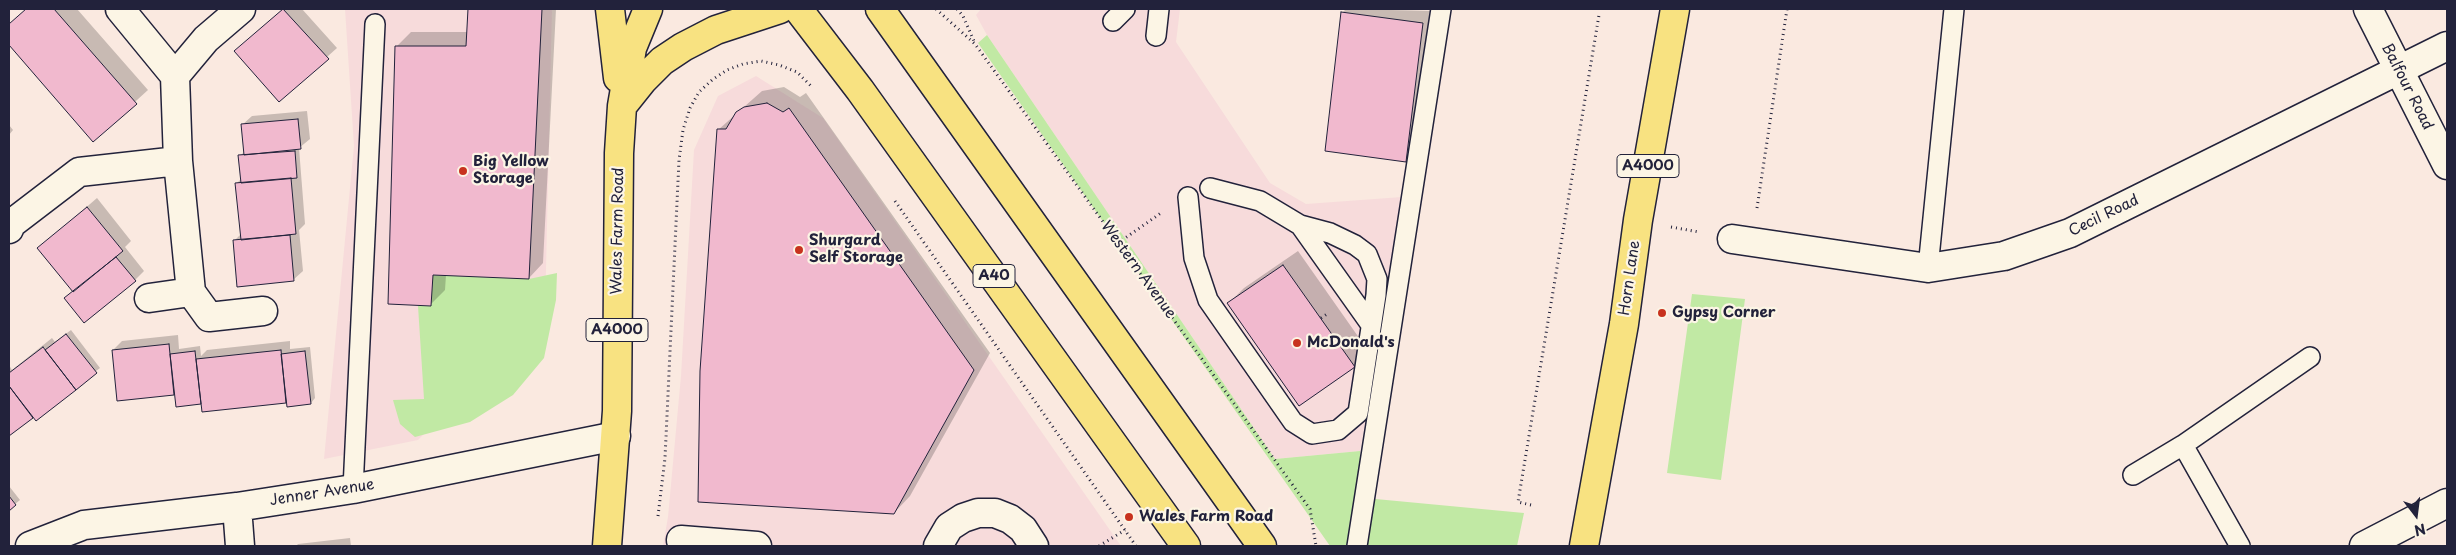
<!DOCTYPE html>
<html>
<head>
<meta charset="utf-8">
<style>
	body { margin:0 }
	#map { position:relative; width:2456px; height:555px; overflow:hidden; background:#fae9e0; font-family:"Playpen Sans",sans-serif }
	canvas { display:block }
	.frame { position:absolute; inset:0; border:10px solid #22223b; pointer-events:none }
	.north { position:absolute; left:2391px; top:490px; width:50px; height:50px; -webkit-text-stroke:4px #fcf5e5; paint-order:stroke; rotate:165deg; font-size:14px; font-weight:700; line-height:20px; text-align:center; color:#22223b }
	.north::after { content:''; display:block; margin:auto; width:18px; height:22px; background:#22223b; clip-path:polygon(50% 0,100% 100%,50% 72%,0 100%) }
</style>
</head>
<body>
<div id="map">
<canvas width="2456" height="555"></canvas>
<div class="frame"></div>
<div class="north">N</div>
</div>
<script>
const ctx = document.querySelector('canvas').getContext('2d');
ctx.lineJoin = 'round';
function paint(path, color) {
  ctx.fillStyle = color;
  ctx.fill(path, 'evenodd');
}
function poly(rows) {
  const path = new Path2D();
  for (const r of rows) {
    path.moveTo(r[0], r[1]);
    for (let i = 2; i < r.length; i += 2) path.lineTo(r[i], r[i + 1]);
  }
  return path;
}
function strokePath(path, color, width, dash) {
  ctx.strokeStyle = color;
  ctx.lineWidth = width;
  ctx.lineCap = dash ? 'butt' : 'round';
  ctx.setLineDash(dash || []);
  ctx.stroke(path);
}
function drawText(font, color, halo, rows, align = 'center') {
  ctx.font = font + ' "Playpen Sans",sans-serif';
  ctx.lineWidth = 4.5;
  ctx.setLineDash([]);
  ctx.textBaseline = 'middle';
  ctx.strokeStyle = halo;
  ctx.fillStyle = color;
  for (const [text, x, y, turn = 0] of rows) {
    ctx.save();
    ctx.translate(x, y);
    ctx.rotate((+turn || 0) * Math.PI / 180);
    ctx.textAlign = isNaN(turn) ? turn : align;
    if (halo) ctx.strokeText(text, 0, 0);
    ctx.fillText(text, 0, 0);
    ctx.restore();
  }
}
paint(poly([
	[345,9,552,9,545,313,418,440,324,459,354,146],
	[981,9,1180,9,1176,42,1270,183,1306,204,1402,197,1391,274,1360,451,1275,459,987,35,976,15],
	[756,76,823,118,1121,546,663,546,668,517,681,376,694,150,718,96]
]), '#f7dbdb');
paint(poly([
	[987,35,1275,459,1360,451,1365,498,1524,513,1517,546,1330,546,978,43],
	[557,273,556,300,544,358,513,395,470,422,415,437,400,424,393,400,424,399,418,306,431,306,433,275,529,279],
	[1692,294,1745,299,1721,480,1667,473]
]), '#c1e9a4');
paint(poly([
	[26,9,77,9,148,90,93,140,9,43,9,24],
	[283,9,302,9,337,48,279,100,245,42],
	[469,9,556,9,543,263,529,278,446,275,445,290,430,305,396,47,411,32,468,32],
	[1346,9,1434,11,1418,148,1405,161,1342,13],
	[784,87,800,97,806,93,990,353,910,496,894,513,718,130,762,91],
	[307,111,310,139,299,148,305,224,299,230,303,271,293,280,234,241,241,234,236,184,242,178,240,156,245,151,242,125,252,116],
	[9,125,13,130,9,135],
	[97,198,131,241,125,247,144,271,135,280,73,291,39,248],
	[1298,251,1369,352,1355,366,1300,404,1229,303,1244,288],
	[71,330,100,368,9,435,9,365,12,370,52,338,55,342],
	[178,335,179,349,200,346,201,356,207,350,290,341,290,349,310,347,315,398,311,403,287,402,203,411,202,401,200,403,175,393,118,400,113,350,122,341],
	[9,486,20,500,9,509],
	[350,538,351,546,296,546,298,544]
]), '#0003');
const building = poly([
	[26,9,54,9,137,104,93,142,9,45,9,24,26,9],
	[283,9,329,59,279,102,234,51,283,9],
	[468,9,542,9,529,279,433,275,431,306,388,304,395,46,466,46,468,9],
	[1341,12,1423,23,1406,162,1325,151,1341,12],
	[767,103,783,112,789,108,974,370,894,514,698,502,700,371,717,129,726,129,736,112,744,107,767,103],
	[298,119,301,149,244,155,241,124,298,119],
	[295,151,297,178,241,183,238,155,295,151],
	[291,178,296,234,241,240,235,183,291,178],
	[87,207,123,251,73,292,37,248,87,207],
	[290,235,294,281,237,287,233,240,290,235],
	[116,257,136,281,84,323,64,298,116,257],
	[1283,265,1355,367,1299,406,1227,303,1283,265],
	[66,334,97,373,76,390,45,350,66,334],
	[169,344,174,395,117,401,112,350,169,344],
	[43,347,76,390,36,421,9,386,9,373,43,347],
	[281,350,286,403,202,412,196,359,281,350],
	[195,351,201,404,176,407,170,354,195,351],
	[305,351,311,404,287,407,281,354,305,351],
	[9,386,33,418,9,436,9,386],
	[9,496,16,505,9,511,9,496]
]);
paint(building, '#f1b9ce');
strokePath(building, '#22223b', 1);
const service = poly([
	[1113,21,1125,9],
	[1156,36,1159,9],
	[1188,197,1194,258,1208,300,1293,422,1312,434,1338,430,1358,413,1376,295,1377,279,1367,254,1355,245,1330,233,1300,225,1260,201,1210,188],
	[1300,225,1371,325],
	[1928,268,1954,9],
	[2133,475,2183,445],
	[353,489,375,24],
	[1357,546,1441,9],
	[2240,546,2183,445,2310,357]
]);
const minor = poly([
	[120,9,175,76],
	[241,9,206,39,175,76,178,161,191,292,209,317,263,311],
	[2368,9,2447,165],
	[9,229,11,224,79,172,178,161],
	[1732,239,1928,268,2004,256,2070,233,2447,46],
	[149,298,191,292],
	[237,507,240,546],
	[681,540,757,546],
	[30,546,84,525,237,507,353,489,616,436],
	[938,546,949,527,963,518,978,513,995,513,1010,519,1023,529,1034,546],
	[2364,546,2447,503]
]);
const primary = poly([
	[610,9,618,78],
	[623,105,643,80,662,61,683,47,716,30,780,9],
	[607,546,617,411,619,153,622,106,632,48,648,9],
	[1584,546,1624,324,1638,220,1675,9]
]);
const trunk = poly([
	[798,9,860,90,1186,546],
	[880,9,1262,546]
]);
strokePath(service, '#22223b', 22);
strokePath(minor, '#22223b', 31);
strokePath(primary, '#22223b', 31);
strokePath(trunk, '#22223b', 31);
strokePath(poly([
	[936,9,975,44,1310,509,1316,546],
	[957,9,963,16,974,41],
	[895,201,1136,546],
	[1757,208,1787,9],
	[1671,227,1699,232],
	[1118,243,1161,213],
	[1321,318,1327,314],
	[1531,505,1518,502,1599,15],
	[658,516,665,458,679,160,683,130,690,108,699,92,712,80,727,70,743,64,761,61,779,65,797,72,812,87],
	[1099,546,1125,530]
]), '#22223b', 3, [1, 4]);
strokePath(service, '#fcf5e5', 19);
strokePath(minor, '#fcf5e5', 28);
strokePath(primary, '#f8e281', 28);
strokePath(trunk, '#f8e281', 28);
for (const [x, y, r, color] of [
	[463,171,5,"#c8321e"],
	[799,250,5,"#c8321e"],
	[1662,313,5,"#c8321e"],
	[1297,343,5,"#c8321e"],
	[1129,517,5,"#c8321e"]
]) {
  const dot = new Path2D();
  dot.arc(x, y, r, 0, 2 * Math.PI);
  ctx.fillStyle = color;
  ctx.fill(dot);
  strokePath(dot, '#fcf5e5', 2);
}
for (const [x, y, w] of [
	[1648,166,62],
	[994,276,42],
	[617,330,62]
]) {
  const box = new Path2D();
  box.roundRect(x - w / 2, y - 11.5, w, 23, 4);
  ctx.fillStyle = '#fcf5e5';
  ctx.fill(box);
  strokePath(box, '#22223b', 1);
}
drawText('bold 14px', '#22223b', null, [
	["A4000",1648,166],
	["A40",994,276],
	["A4000",617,330]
]);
drawText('15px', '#22223b', '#fcf5e5', [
	["Balfour Road",2407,87,63],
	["Cecil Road",2104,216,-26],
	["Wales Farm Road",618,231,-89],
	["Western Avenue",1138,270,54],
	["Horn Lane",1630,278,-82],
	["Jenner Avenue",322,493,-9]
]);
drawText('bold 15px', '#22223b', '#fcf5e5', [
	["Big Yellow",473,162],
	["Storage",473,179],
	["Shurgard",809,241],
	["Self Storage",809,258],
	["Gypsy Corner",1672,313],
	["McDonald's",1307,343],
	["Wales Farm Road",1139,517]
], 'left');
</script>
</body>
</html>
